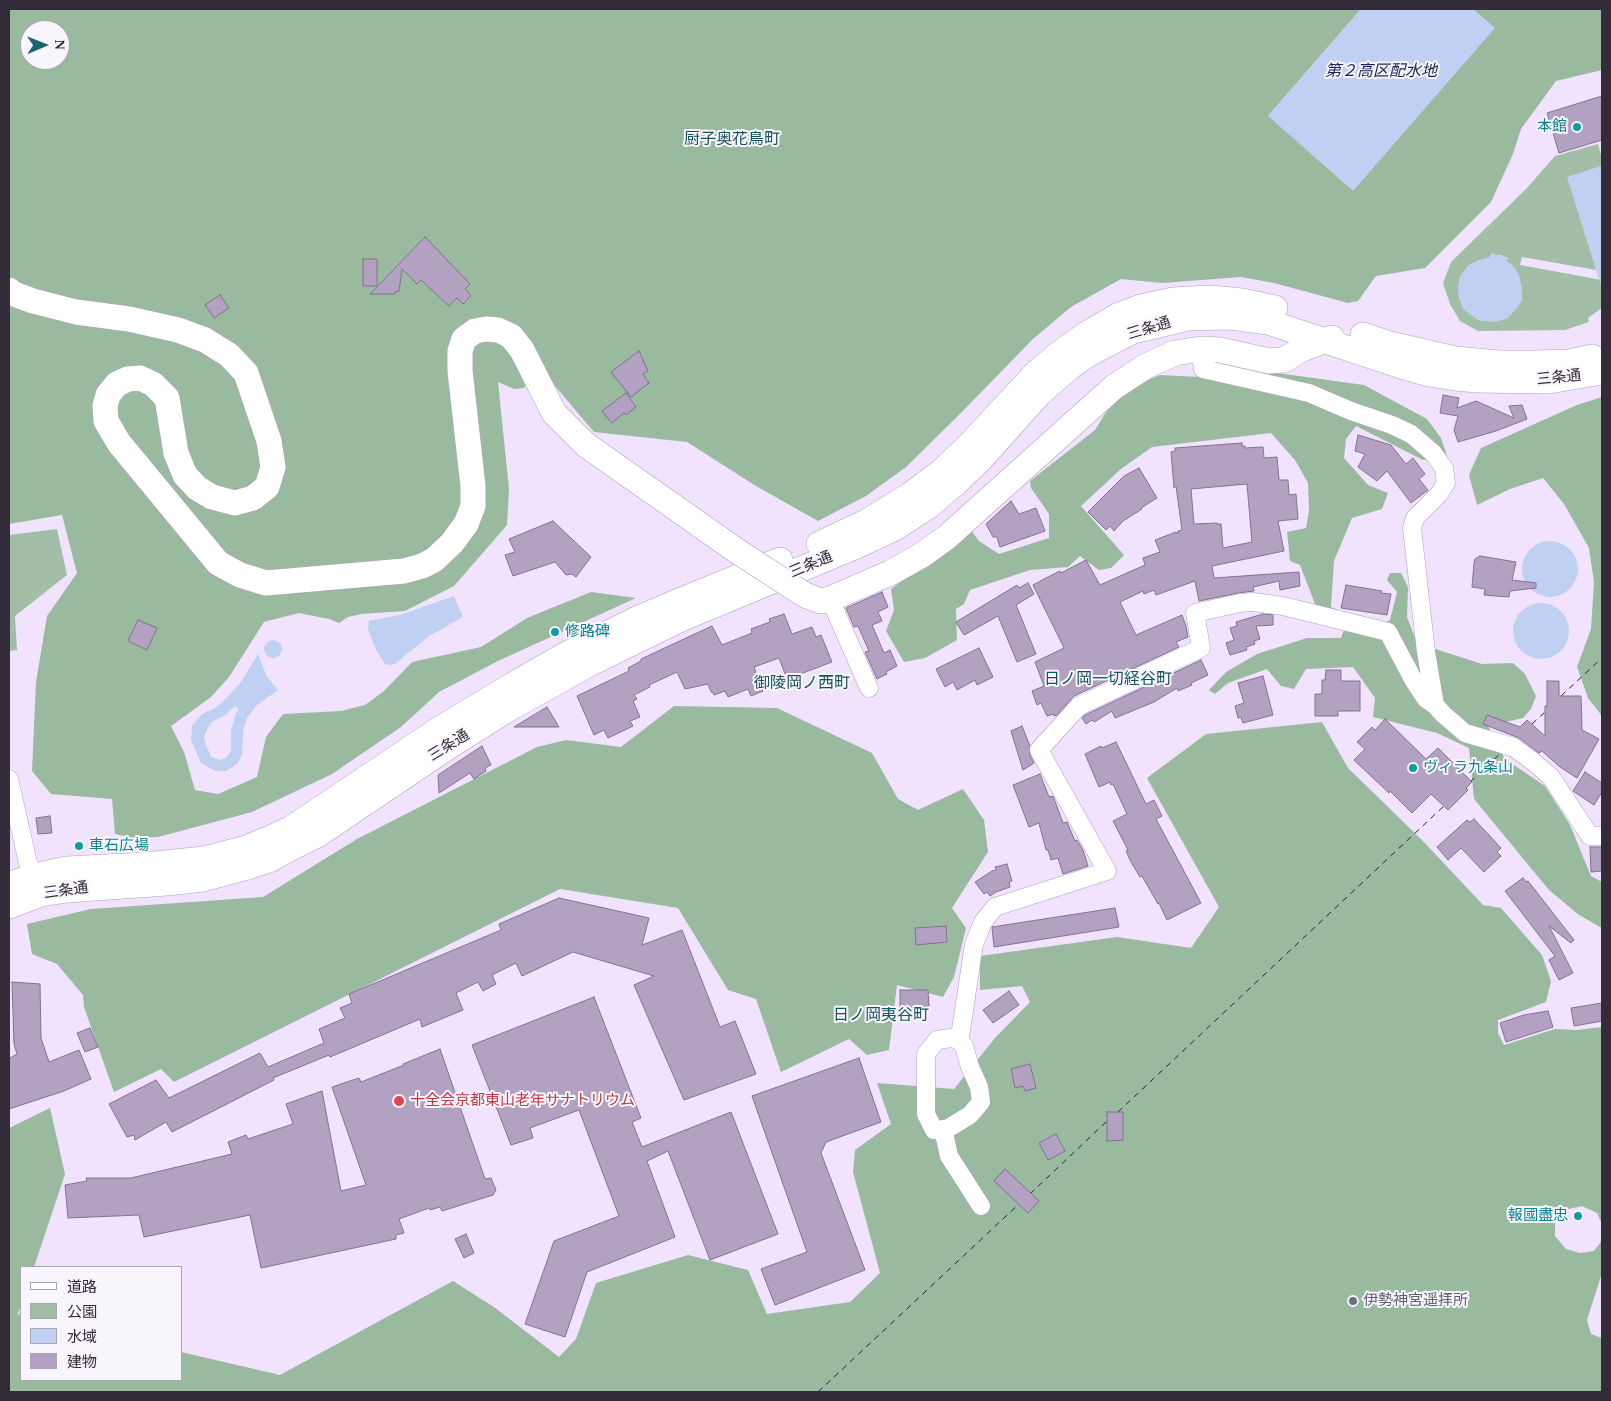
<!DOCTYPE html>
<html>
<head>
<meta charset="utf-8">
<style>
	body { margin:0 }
	#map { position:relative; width:1611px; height:1401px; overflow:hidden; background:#f1e2fe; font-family:"Times New Roman","Noto Sans JP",serif }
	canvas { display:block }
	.frame { position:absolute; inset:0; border:10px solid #332c38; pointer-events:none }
	.legend { position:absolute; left:20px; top:1266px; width:162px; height:115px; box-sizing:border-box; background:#f8f5fc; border:1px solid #a9a5ae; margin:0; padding:6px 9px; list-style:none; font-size:15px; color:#332c38 }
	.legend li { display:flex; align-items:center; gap:10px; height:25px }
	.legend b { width:25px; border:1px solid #a9a5ae }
	.north { position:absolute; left:20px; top:20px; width:50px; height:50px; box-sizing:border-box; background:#f8f5fc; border:1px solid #a9a5ae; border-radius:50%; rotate:89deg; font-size:14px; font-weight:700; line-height:20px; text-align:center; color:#332c38 }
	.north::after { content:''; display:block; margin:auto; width:18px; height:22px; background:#1a6470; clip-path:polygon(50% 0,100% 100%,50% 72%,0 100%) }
</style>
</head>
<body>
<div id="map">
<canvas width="1611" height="1401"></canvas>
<div class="frame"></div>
<ul class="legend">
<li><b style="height:6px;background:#fff"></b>道路</li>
<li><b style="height:14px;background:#a3bea7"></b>公園</li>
<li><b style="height:14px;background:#bfd0f2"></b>水域</li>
<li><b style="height:14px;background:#b2a1c1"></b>建物</li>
</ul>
<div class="north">N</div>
</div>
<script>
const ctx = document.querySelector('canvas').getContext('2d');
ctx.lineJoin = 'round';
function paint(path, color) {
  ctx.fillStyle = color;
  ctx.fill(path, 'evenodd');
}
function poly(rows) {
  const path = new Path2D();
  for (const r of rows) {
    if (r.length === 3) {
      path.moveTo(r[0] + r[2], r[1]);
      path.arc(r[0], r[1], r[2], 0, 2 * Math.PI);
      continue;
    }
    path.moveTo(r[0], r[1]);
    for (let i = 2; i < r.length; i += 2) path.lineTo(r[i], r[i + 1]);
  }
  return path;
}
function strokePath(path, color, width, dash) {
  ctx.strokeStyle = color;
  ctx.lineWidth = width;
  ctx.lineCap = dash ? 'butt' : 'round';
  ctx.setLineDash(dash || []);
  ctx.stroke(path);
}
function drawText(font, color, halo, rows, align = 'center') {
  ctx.font = font + ' "Times New Roman","Noto Sans JP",serif';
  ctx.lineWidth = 4;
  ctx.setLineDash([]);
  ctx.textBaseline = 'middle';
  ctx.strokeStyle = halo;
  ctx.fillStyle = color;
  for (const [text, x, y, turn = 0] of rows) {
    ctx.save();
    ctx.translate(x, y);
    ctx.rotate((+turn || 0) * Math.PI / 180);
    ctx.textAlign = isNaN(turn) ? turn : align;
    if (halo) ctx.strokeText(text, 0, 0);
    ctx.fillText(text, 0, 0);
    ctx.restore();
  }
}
paint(poly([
	[1598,144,1602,159,1602,271,1522,257,1520,265,1602,280,1602,308,1588,318,1589,322,1565,330,1478,331,1460,321,1450,304,1443,283,1451,262,1526,189,1555,156],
	[1500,255,1508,258,1506,261,1514,267,1495,322,1478,320,1460,277,1468,266,1477,261],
	[57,529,67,575,15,616,17,650,9,651,9,535]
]), '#a3bea7');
paint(poly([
	[9,9,1361,9,1268,116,1495,29,1473,9,1602,9,1602,70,1556,81,1521,129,1513,154,1491,202,1425,268,1376,276,1358,301,1348,303,1274,283,1241,277,1162,283,1121,279,1071,307,1033,339,960,414,906,467,866,496,818,521,756,486,687,442,594,432,549,379,529,379,524,388,514,389,498,382,509,489,507,525,454,586,405,611,361,614,348,617,339,623,329,619,299,613,264,622,229,677,211,697,171,726,184,752,195,790,218,794,257,777,266,737,283,714,341,711,365,705,384,691,412,662,481,647,527,618,591,592,636,598,498,661,439,692,401,727,332,774,252,812,158,837,132,838,115,834,112,799,51,794,32,771,36,682,47,616,77,573,62,515,9,524],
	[30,30,60,30,60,60,30,60],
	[1270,372,1364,385,1427,419,1441,438,1447,456,1423,460,1356,426,1346,439,1344,458,1368,485,1388,493,1382,509,1352,518,1334,561,1331,607,1352,616,1365,634,1390,620,1397,592,1387,580,1390,573,1401,573,1408,587,1407,617,1417,643,1482,664,1513,663,1525,674,1536,696,1531,709,1523,718,1488,726,1505,759,1545,786,1570,825,1591,876,1602,882,1602,928,1579,915,1549,890,1474,799,1469,748,1437,733,1373,717,1375,698,1353,667,1306,669,1294,689,1281,686,1267,669,1228,683,1215,694,1209,690,1226,672,1257,654,1307,638,1341,638,1345,627,1307,620,1315,604,1300,565,1290,561,1287,532,1306,528,1309,511,1308,483,1295,460,1271,433,1152,447,1121,469,1081,506,1124,555,1111,568,1099,570,1080,556,1068,567,1030,570,970,590,964,604,956,609,957,640,925,658,904,662,886,631,894,610,891,589,970,529,979,541,999,554,1049,538,1049,514,1031,488,1030,481,1095,430,1113,401,1130,387,1160,375,1200,377],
	[1602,397,1602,716,1588,698,1577,667,1591,629,1594,582,1589,548,1564,504,1543,478,1510,489,1477,505,1469,475,1481,448,1577,405],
	[674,706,777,708,872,753,898,799,918,810,963,789,984,820,988,852,952,908,966,928,954,977,943,997,897,985,889,1050,867,1055,849,1039,781,1072,756,999,728,990,678,908,560,889,174,1082,161,1069,114,1092,84,1007,83,995,57,964,32,954,27,924,91,909,263,897,357,839,537,747,566,740,621,747],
	[1322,722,1348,768,1423,841,1483,905,1501,908,1542,955,1551,981,1546,1002,1498,1020,1498,1033,1504,1045,1555,1029,1577,1030,1602,1027,1602,1224,1597,1213,1582,1206,1564,1210,1555,1222,1555,1236,1566,1249,1580,1253,1594,1251,1600,1243,1602,1238,1602,1273,1587,1320,1591,1334,1602,1338,1602,1392,9,1392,9,1128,50,1108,65,1174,34,1267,21,1267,21,1304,18,1314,21,1315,21,1380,181,1380,181,1352,280,1375,453,1281,494,1307,559,1357,576,1339,596,1283,688,1255,748,1270,767,1314,850,1302,880,1273,853,1172,855,1150,891,1124,877,1083,954,1089,995,1038,1030,1002,1022,986,980,990,980,956,1117,937,1191,948,1219,907,1147,778,1206,734]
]), '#9abaa0');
paint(poly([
	[1361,9,1473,9,1495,28,1353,191,1268,116],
	[1601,166,1602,169,1602,289,1567,177],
	[1491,253,1508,258,1506,261,1514,267,1519,275,1522,288,1522,301,1517,308,1508,318,1495,322,1478,320,1463,309,1459,298,1458,288,1460,277,1468,266,1477,261,1490,257],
	[1550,569,28],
	[454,596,463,617,429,636,395,664,389,665,385,664,376,650,368,629,369,621,400,615],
	[1541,631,28],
	[273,649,9],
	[258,654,267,677,278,690,256,706,247,718,243,731,242,755,237,764,226,771,215,771,201,763,191,740,192,726,202,714,213,709,223,702,241,682],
	[235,706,239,710,236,713,231,731,231,751,226,758,221,760,214,758,211,757,205,742,204,737,208,727,212,722,227,714]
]), '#bfd0f2');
strokePath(poly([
	[1561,696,1602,658],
	[1532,724,1546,711],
	[1470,782,1502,752],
	[1118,1112,1445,805],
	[1030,1194,1107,1121],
	[818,1392,1020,1203]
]), '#152651', 1, [6, 5]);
const building = poly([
	[1602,96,1602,140,1559,153,1547,113,1602,96],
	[425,237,470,284,465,289,471,296,463,304,457,298,449,306,421,280,417,284,402,269,399,291,395,292,395,294,370,294,425,237],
	[363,259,377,259,377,286,363,286,363,259],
	[220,295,229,308,214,318,205,305,220,295],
	[639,351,648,371,643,374,649,383,631,397,611,372,639,351],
	[626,393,636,407,626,415,624,413,612,423,602,411,626,393],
	[1443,395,1459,398,1457,408,1476,401,1514,418,1509,406,1522,405,1527,419,1496,431,1458,442,1454,430,1458,416,1440,413,1443,395],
	[1358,435,1391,445,1406,464,1413,458,1425,474,1419,479,1428,490,1411,503,1387,471,1377,481,1358,467,1365,454,1355,451,1358,435],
	[1242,443,1242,446,1245,446,1245,448,1263,447,1264,458,1277,457,1279,480,1288,480,1289,495,1296,494,1298,519,1278,521,1284,551,1212,566,1214,578,1299,572,1300,586,1280,590,1279,581,1253,587,1254,591,1238,593,1199,601,1195,581,1156,595,1154,590,1144,594,1143,591,1120,602,1136,635,1182,615,1186,626,1188,637,1176,642,1179,647,1074,696,1057,715,1054,716,1054,714,1047,716,1041,703,1037,705,1032,691,1044,686,1035,662,1064,648,1033,585,1046,578,1060,571,1061,573,1086,560,1100,585,1145,565,1143,558,1160,552,1155,540,1176,532,1178,534,1178,531,1182,530,1176,486,1174,488,1171,452,1175,451,1175,448,1242,443],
	[1247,484,1252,542,1223,548,1221,524,1217,524,1217,523,1194,524,1191,489,1247,484],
	[1139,468,1157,498,1141,508,1142,509,1123,521,1114,531,1110,526,1106,530,1088,512,1124,476,1139,468],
	[1011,501,1019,514,1036,508,1045,531,1000,547,997,537,993,537,986,524,1011,501],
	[553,521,591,557,576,577,572,574,566,575,555,562,513,576,505,555,515,552,509,539,553,521],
	[1480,556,1516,562,1512,580,1536,583,1536,588,1510,591,1509,597,1484,595,1485,589,1472,587,1474,563,1475,559,1480,556],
	[1028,583,1034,594,1016,605,1036,654,1017,662,998,616,964,635,956,622,1017,585,1019,588,1028,583],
	[1346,585,1382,591,1381,593,1391,594,1387,615,1341,608,1346,585],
	[882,592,888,607,878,612,882,621,872,625,884,653,890,650,897,666,886,672,887,674,877,679,865,652,869,651,858,626,854,627,846,608,882,592],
	[784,614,792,634,812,627,816,637,821,635,832,662,787,679,779,658,754,667,763,691,751,696,748,689,728,697,725,691,714,695,713,692,711,692,708,684,685,689,677,672,649,685,650,687,634,695,637,699,633,701,640,717,630,721,633,726,608,738,604,730,594,735,577,696,629,671,628,668,641,661,641,659,712,626,722,645,752,633,751,629,770,622,769,619,784,614],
	[1263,614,1273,615,1273,625,1256,626,1260,639,1254,641,1255,644,1246,647,1247,650,1230,655,1226,643,1234,640,1230,628,1237,626,1236,622,1263,614],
	[138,620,157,628,147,650,128,641,138,620],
	[979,648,993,677,977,685,975,680,957,690,953,682,945,687,936,669,979,648],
	[1201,660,1208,675,1191,683,1192,685,1178,691,1177,688,1154,702,1115,718,1112,711,1094,722,1092,720,1086,724,1082,718,1085,715,1201,660],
	[1326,670,1341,670,1341,681,1360,681,1360,711,1338,711,1338,716,1315,716,1315,694,1322,694,1322,680,1325,680,1326,670],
	[1263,676,1273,715,1243,723,1241,717,1238,718,1235,706,1244,703,1238,683,1263,676],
	[1547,681,1559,681,1559,696,1581,696,1582,730,1599,739,1577,778,1560,767,1542,751,1539,753,1519,738,1483,724,1487,715,1520,727,1527,720,1545,736,1545,706,1547,706,1547,681],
	[547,707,559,727,514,727,547,707],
	[1385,719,1426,759,1438,748,1472,782,1466,788,1468,790,1448,810,1431,794,1412,813,1390,791,1389,793,1354,760,1365,749,1357,742,1372,727,1375,730,1385,719],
	[1022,726,1030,746,1030,755,1034,763,1023,770,1011,731,1022,726],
	[1116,742,1146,804,1154,800,1162,816,1156,819,1201,903,1167,920,1159,903,1158,904,1142,876,1140,877,1131,862,1126,851,1128,850,1113,821,1127,814,1113,784,1111,785,1110,782,1099,787,1085,754,1101,746,1102,748,1116,742],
	[482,746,491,765,485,768,486,771,474,779,470,773,439,793,438,775,482,746],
	[1585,772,1602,783,1602,792,1594,805,1573,791,1585,772],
	[1040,774,1049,797,1053,796,1063,823,1067,822,1075,841,1077,840,1083,850,1088,866,1063,874,1058,858,1051,860,1048,850,1046,850,1039,823,1029,827,1013,785,1040,774],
	[50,816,52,833,38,834,36,818,50,816],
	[1474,819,1501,848,1497,852,1501,856,1484,872,1461,848,1448,860,1437,847,1467,820,1470,822,1474,819],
	[1590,847,1602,847,1602,871,1591,872,1590,847],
	[1007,864,1012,881,1009,882,1010,887,996,892,990,896,987,892,984,894,975,882,992,871,996,870,995,867,1007,864],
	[1523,878,1526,882,1528,881,1574,940,1571,943,1549,926,1573,973,1559,980,1549,960,1555,956,1505,891,1523,878],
	[559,898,649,918,642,945,682,930,720,1027,735,1021,756,1074,684,1100,634,985,654,976,573,952,522,976,516,963,492,975,496,984,483,991,478,982,456,993,463,1010,422,1027,420,1019,330,1057,329,1055,273,1078,274,1080,172,1132,166,1122,135,1140,134,1135,127,1137,109,1104,156,1080,169,1098,260,1053,268,1067,324,1043,319,1029,345,1018,340,1008,352,1003,349,994,501,930,499,924,559,898],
	[1115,908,1119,927,994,947,992,927,1115,908],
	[946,926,947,942,916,945,915,928,946,926],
	[12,982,40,984,41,1038,49,1062,79,1050,91,1079,64,1091,9,1109,9,1067,10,1058,17,1054,14,1044,12,982],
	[900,990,928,990,929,1006,918,1007,918,1009,900,1010,900,990],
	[1009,991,1019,1005,993,1023,983,1010,1009,991],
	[594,997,641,1118,632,1122,642,1147,731,1112,778,1234,710,1260,668,1151,647,1161,675,1237,587,1272,565,1337,525,1324,554,1241,619,1216,579,1110,530,1128,533,1138,511,1145,472,1045,594,997],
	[1602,1003,1602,1021,1574,1026,1571,1008,1602,1003],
	[1548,1011,1553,1027,1506,1042,1500,1023,1524,1015,1548,1011],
	[90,1028,98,1047,85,1052,77,1033,90,1028],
	[440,1049,485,1179,491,1178,496,1190,493,1195,442,1211,440,1207,430,1210,429,1208,399,1219,404,1233,396,1235,396,1239,261,1268,250,1215,144,1237,139,1215,68,1218,65,1185,87,1181,86,1178,131,1178,232,1154,228,1142,246,1135,248,1139,293,1124,286,1104,322,1091,341,1191,366,1185,332,1087,359,1078,361,1082,404,1065,403,1064,440,1049],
	[859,1058,881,1122,826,1142,821,1153,865,1270,775,1305,761,1269,807,1252,752,1096,859,1058],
	[1030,1064,1036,1088,1025,1091,1023,1086,1015,1088,1011,1069,1030,1064],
	[1107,1112,1123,1112,1123,1140,1107,1141,1107,1112],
	[1056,1134,1065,1151,1048,1160,1039,1143,1056,1134],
	[1005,1169,1039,1201,1028,1213,994,1181,1005,1169],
	[466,1234,474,1253,464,1258,455,1239,466,1234]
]);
paint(building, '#b2a1c1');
strokePath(building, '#827190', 1);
const street = poly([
	[1200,349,1203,369,1309,393,1351,411,1392,425,1411,434,1433,453,1444,468,1446,483,1439,494,1415,518,1412,528,1426,652,1435,705,1443,714,1465,733,1513,747,1531,760,1551,777,1590,836,1602,836],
	[830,599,869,688],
	[9,779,28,863,38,887],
	[959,1040,951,1038,937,1040,926,1054,926,1114,934,1130,947,1129,970,1115,981,1102,979,1087,970,1067,964,1046,959,1040,961,1030,974,944,983,922,995,907,1107,871,1039,750,1079,706,1201,648,1195,613,1240,603,1253,602,1283,606,1388,632,1414,681,1426,699,1435,705],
	[943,1129,949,1156,981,1206]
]);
const secondary = poly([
	[9,290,14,294,33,301,76,312,129,319,178,330,205,340,229,355,246,373,269,441,273,467,267,487,253,498,235,503,212,497,197,488,185,475,176,453,167,398,153,384,140,378,128,379,117,384,108,395,105,406,106,421,119,443,218,563,240,575,266,583,404,571,422,566,434,560,452,543,466,524,473,506,473,486,460,371,460,351,464,339,475,331,486,329,498,330,511,336,522,350,554,413,586,445,737,551],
	[1363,335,1390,344,1455,359,1499,363,1534,363,1570,362,1592,357],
	[819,544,868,521,910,495,942,471,970,444,1034,375,1057,355,1088,333,1119,315,1141,307,1173,300,1210,298,1242,301,1275,308],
	[805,595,821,601,830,599,890,573,922,555,947,537,1114,387,1146,366,1175,353,1200,349,1220,350,1269,361,1284,360,1302,349,1332,338],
	[9,885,33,876,67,869,145,865,204,859,246,848,268,839,292,828,438,730,514,684,563,656,639,618,679,601,780,560],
	[9,906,41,894,67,890,167,883,203,879,248,867,269,860,293,847,319,834,451,745,512,707,591,663,681,619,859,545,895,528,929,506,957,482,981,459,1039,394,1070,367,1089,354,1133,331,1188,318,1230,317,1268,322,1404,367,1429,374,1455,378,1477,380,1549,381,1602,372]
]);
strokePath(street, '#b09fbf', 19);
strokePath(secondary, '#b09fbf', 26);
strokePath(street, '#fff', 18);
strokePath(secondary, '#fff', 25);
const secondaryBridge = poly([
	[737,551,805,595]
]);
strokePath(secondaryBridge, '#b09fbf', 26, []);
strokePath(secondaryBridge, '#fff', 25);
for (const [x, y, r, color] of [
	[1577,127,5,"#0f9aa8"],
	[555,632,5,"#0f9aa8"],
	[1413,768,5,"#0f9aa8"],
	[79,846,5,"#0f9aa8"],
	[399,1101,6,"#e0444e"],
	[1578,1216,5,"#0f9aa8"],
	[1353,1301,5,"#6b7280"]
]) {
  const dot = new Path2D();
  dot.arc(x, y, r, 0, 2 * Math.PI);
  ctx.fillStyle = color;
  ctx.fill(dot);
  strokePath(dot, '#f8f5fc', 2);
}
drawText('15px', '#0d838f', '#f8f5fc', [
	["本館",1567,127,"right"],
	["修路碑",565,632],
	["ヴィラ九条山",1423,768],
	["車石広場",89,846],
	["報國盡忠",1568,1216,"right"]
], 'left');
drawText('15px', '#332c38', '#f8f5fc', [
	["三条通",1149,329,-17],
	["三条通",1559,378,-6],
	["三条通",811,565,-23],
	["三条通",449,746,-32],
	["三条通",66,891,-8]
]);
drawText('15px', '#be3a42', '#f8f5fc', [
	["十全会京都東山老年サナトリウム",410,1101]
], 'left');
drawText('15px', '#5b616d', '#f8f5fc', [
	["伊勢神宮遥拝所",1363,1301]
], 'left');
drawText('italic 16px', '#152651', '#f8f5fc', [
	["第２高区配水地",1381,72]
]);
drawText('16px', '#18525c', '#f8f5fc', [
	["厨子奥花鳥町",732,140],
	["日ノ岡一切経谷町",1108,680],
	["御陵岡ノ西町",802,684],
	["日ノ岡夷谷町",881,1016]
]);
</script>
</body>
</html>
